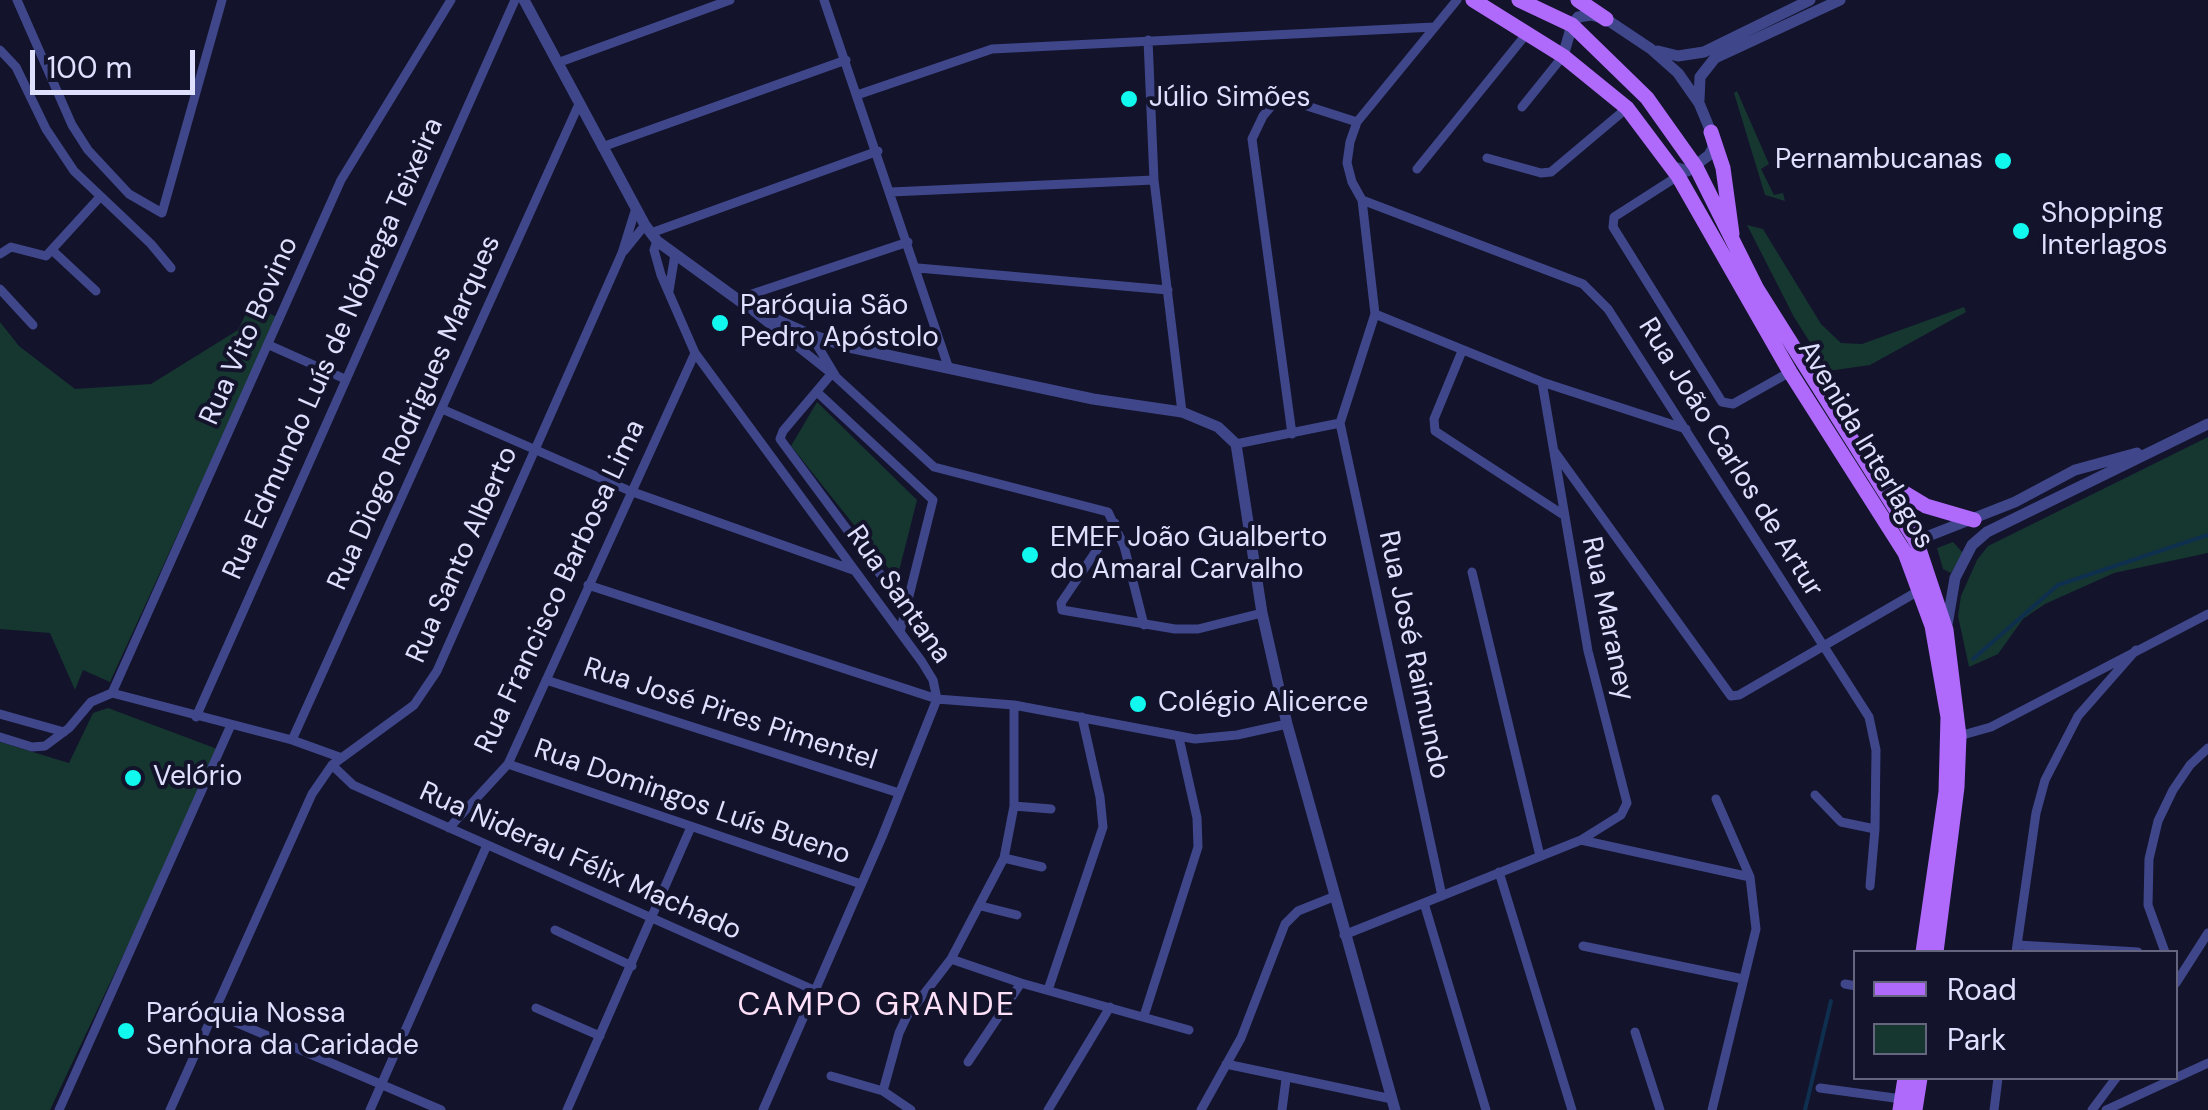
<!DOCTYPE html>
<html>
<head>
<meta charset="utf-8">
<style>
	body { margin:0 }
	#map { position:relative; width:2208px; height:1110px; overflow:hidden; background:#13132c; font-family:"DM Sans",sans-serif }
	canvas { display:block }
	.legend { position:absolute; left:1853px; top:950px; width:325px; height:130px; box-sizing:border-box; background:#13132c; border:2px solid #656580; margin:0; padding:12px 18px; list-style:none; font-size:30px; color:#dfe0fe }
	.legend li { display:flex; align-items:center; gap:20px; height:50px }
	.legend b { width:50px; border:2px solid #656580 }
	.scale { position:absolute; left:30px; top:50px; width:165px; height:45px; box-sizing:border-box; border:5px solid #dfe0fe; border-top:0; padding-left:12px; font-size:30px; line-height:35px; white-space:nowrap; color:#dfe0fe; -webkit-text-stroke:8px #13132c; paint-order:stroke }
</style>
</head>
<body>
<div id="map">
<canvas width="2208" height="1110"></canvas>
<ul class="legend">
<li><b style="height:12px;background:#af69fb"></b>Road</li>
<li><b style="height:28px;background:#163630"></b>Park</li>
</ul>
<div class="scale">100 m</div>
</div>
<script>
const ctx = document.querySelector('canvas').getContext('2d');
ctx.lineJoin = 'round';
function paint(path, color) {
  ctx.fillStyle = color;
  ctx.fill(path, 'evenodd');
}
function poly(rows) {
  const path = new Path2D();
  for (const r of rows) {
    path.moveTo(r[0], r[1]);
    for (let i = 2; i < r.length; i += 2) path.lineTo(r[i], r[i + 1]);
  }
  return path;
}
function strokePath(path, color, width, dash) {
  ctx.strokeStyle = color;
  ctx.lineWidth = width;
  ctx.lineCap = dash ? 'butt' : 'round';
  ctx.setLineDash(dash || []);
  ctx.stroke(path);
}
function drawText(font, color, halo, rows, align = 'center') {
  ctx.font = font + ' "DM Sans",sans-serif';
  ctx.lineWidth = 8;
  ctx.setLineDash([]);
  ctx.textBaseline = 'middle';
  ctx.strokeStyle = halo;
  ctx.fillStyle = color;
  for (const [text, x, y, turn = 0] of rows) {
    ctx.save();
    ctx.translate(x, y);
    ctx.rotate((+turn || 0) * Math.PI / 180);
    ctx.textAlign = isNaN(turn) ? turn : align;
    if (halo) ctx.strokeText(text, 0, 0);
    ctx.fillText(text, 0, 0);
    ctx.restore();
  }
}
paint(poly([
	[1737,91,1769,164,1761,169,1774,195,1783,193,1785,201,1765,195,1734,93],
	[1747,225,1763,229,1821,324,1841,343,1862,344,1964,307,1966,312,1870,365,1828,371,1794,317],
	[250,305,277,317,110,682,83,670,75,690,50,633,0,629,0,322,19,346,75,389,151,384,238,330],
	[817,402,917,500,897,579,791,446],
	[2208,437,2208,553,2114,573,2045,604,2023,619,1998,654,1969,667,1958,616,1961,596,1977,560,1988,546],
	[1953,542,1963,553,1951,573,1943,569,1937,548],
	[108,708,220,750,50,1110,0,1110,0,742,69,763,93,713]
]), '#163630');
strokePath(poly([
	[1973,659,2058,585,2208,535],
	[1805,1110,1831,1001]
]), '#0f2f4f', 4);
strokePath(poly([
	[17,0,72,125,88,150,129,194,162,213,222,0],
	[824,0,949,369],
	[1148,40,1154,180,1182,412],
	[0,50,16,67,46,129,74,171,151,244,171,268],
	[560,62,730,0],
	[857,95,992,49,1434,27],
	[1522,107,1563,56],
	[602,147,846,60],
	[1487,158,1541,173,1551,172,1627,108],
	[1417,169,1528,32],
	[1678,176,1614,217,1613,227,1722,402,1733,404,1790,372],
	[891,192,1154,180],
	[1362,200,1583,284,1608,309,1869,717,1876,750,1875,829,1870,886],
	[651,233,878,151],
	[657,241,654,250,661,275,695,353,922,662,933,680,937,699,882,837,763,1110],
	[53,251,96,291],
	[624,251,645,225],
	[0,254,11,247,46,256,99,198],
	[918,268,1168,290],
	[0,289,33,325],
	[669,291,675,254],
	[737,299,908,242],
	[754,312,836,377,934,467,1108,512,1124,546,1144,625],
	[1375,314,1542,382,1686,429],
	[811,335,835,375],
	[269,345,345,379],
	[1462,351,1434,419,1435,431,1562,514],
	[833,372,783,431,780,439,906,609],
	[1542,382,1588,651,1627,803,1621,815,1581,840],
	[817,392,933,500,900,632],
	[442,409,630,491,853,570],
	[1340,423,1442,896],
	[1292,434,1252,139,1263,116,1279,97,1357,122],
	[1236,444,1340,423,1375,314,1362,200,1352,182,1347,163,1350,142,1357,122,1457,0],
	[1554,451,1731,696,1739,695,1920,590],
	[1115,523,1061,603,1062,610,1175,629,1198,629,1262,613],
	[1472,572,1540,856],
	[588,585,937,699,1014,705,1195,739,1237,735,1287,724],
	[546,680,899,793],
	[112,693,341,180,451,0],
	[0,714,64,732],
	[196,717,515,0],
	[1959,736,1991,727,2208,614],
	[0,737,32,747,45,746,69,728,91,702,112,693,292,740,342,758],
	[292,740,579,104],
	[508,764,861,884],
	[332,765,353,785,816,991],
	[1815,795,1841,822,1875,829],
	[1014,806,1051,809],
	[449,828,508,764,695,353],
	[1004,858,1042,867],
	[1499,872,1572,1110],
	[1424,903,1486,1110],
	[981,906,1017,915],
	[555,930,632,966],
	[1344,935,1581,840,1750,877],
	[2018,945,2138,952],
	[1583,946,1743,979],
	[2016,952,2036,813,2045,780,2078,716,2136,650],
	[2165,952,2148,905,2149,859,2158,821,2173,790,2190,765,2208,748],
	[951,959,1021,983,1189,1030],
	[2176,983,2208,933],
	[1845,984,1856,986],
	[1048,990,1103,827,1100,797,1082,717],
	[536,1008,600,1036],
	[214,1013,441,1110],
	[1144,1016,1198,847,1197,818,1179,738],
	[1635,1032,1660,1110],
	[968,1062,1021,983],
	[1226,1064,1392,1099],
	[831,1076,883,1091,911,1110],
	[1820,1088,1902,1099],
	[883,1091,899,1033,907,1016,951,959,1004,858,1014,806,1014,705],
	[59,1110,231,725],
	[170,1110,312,794,332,765,414,705,437,671,622,253,636,208],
	[370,1110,487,845],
	[567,1110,691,827],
	[1048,1110,1110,1007],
	[1201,1110,1241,1038,1285,924,1298,911,1333,897],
	[1282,1110,1286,1079],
	[1712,1110,1756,929,1750,877,1716,799],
	[1994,1110,1998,1078],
	[2092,1110,2116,1078],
	[2106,1110,2208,1063]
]), '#3f478a', 9);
strokePath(poly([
	[524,0,645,225,657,241,748,307,811,335,849,347,1093,399,1182,412,1218,427,1236,444,1262,613,1287,724,1395,1110],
	[1658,51,1678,56,1704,52,1810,0],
	[1563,56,1572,25,1578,17,1591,15,1606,19,1651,49,1678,73,1699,103,1711,132,1713,148,1709,155,1688,171,1674,167],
	[1699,100,1700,77,1715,58,1840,0],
	[1911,547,1931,535,2015,502,2075,470,2137,453],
	[1947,625,1955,578,1972,545,1987,532,2208,424]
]), '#3f478a', 11);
strokePath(poly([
	[1473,0,1563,56,1627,108,1678,176,1790,372,1905,553,1932,626,1948,717,1946,792,1923,952],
	[1519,0,1572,25,1647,98,1696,167,1757,289,1917,543,1946,630,1959,736,1957,787,1936,952],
	[1578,0,1606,19],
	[1711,132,1723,168,1732,234],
	[1878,477,1926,506,1974,520],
	[1900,1110,1905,1078],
	[1915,1110,1920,1078]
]), '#af69fb', 15);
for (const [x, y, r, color] of [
	[1129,99,10,"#11f8ee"],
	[2003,161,10,"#11f8ee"],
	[2021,231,10,"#11f8ee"],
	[720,323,10,"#11f8ee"],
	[1030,555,10,"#11f8ee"],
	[1138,704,10,"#11f8ee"],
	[133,778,10,"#11f8ee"],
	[126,1031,10,"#11f8ee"]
]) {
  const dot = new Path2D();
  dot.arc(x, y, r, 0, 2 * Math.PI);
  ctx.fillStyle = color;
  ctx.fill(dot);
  strokePath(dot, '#13132c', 4);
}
drawText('28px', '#dfe0fe', '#13132c', [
	["Júlio Simões",1149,99],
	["Pernambucanas",1983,161,"right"],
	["Shopping",2041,215],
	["Interlagos",2041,247],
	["Paróquia São",740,307],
	["Pedro Apóstolo",740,339],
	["EMEF João Gualberto",1050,539],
	["do Amaral Carvalho",1050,571],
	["Colégio Alicerce",1158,704],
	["Velório",153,778],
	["Paróquia Nossa",146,1015],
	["Senhora da Caridade",146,1047]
], 'left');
drawText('28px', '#dfe0fe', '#13132c', [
	["Rua Vito Bovino",250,331,-66],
	["Rua Edmundo Luís de Nóbrega Teixeira",334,349,-66],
	["Rua Diogo Rodrigues Marques",415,413,-66],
	["Avenida Interlagos",1865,445,59],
	["Rua João Carlos de Artur",1730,458,58],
	["Rua Santo Alberto",463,555,-66],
	["Rua Francisco Barbosa Lima",561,587,-65],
	["Rua Santana",898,595,55],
	["Rua Maraney",1607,619,78],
	["Rua José Raimundo",1413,655,78],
	["Rua José Pires Pimentel",730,715,18],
	["Rua Domingos Luís Bueno",692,803,19],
	["Rua Niderau Félix Machado",580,862,24]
]);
ctx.letterSpacing = '2.5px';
drawText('32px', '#fee1f8', '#13132c', [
	["CAMPO GRANDE",877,1007]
]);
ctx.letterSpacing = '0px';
</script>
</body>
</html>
